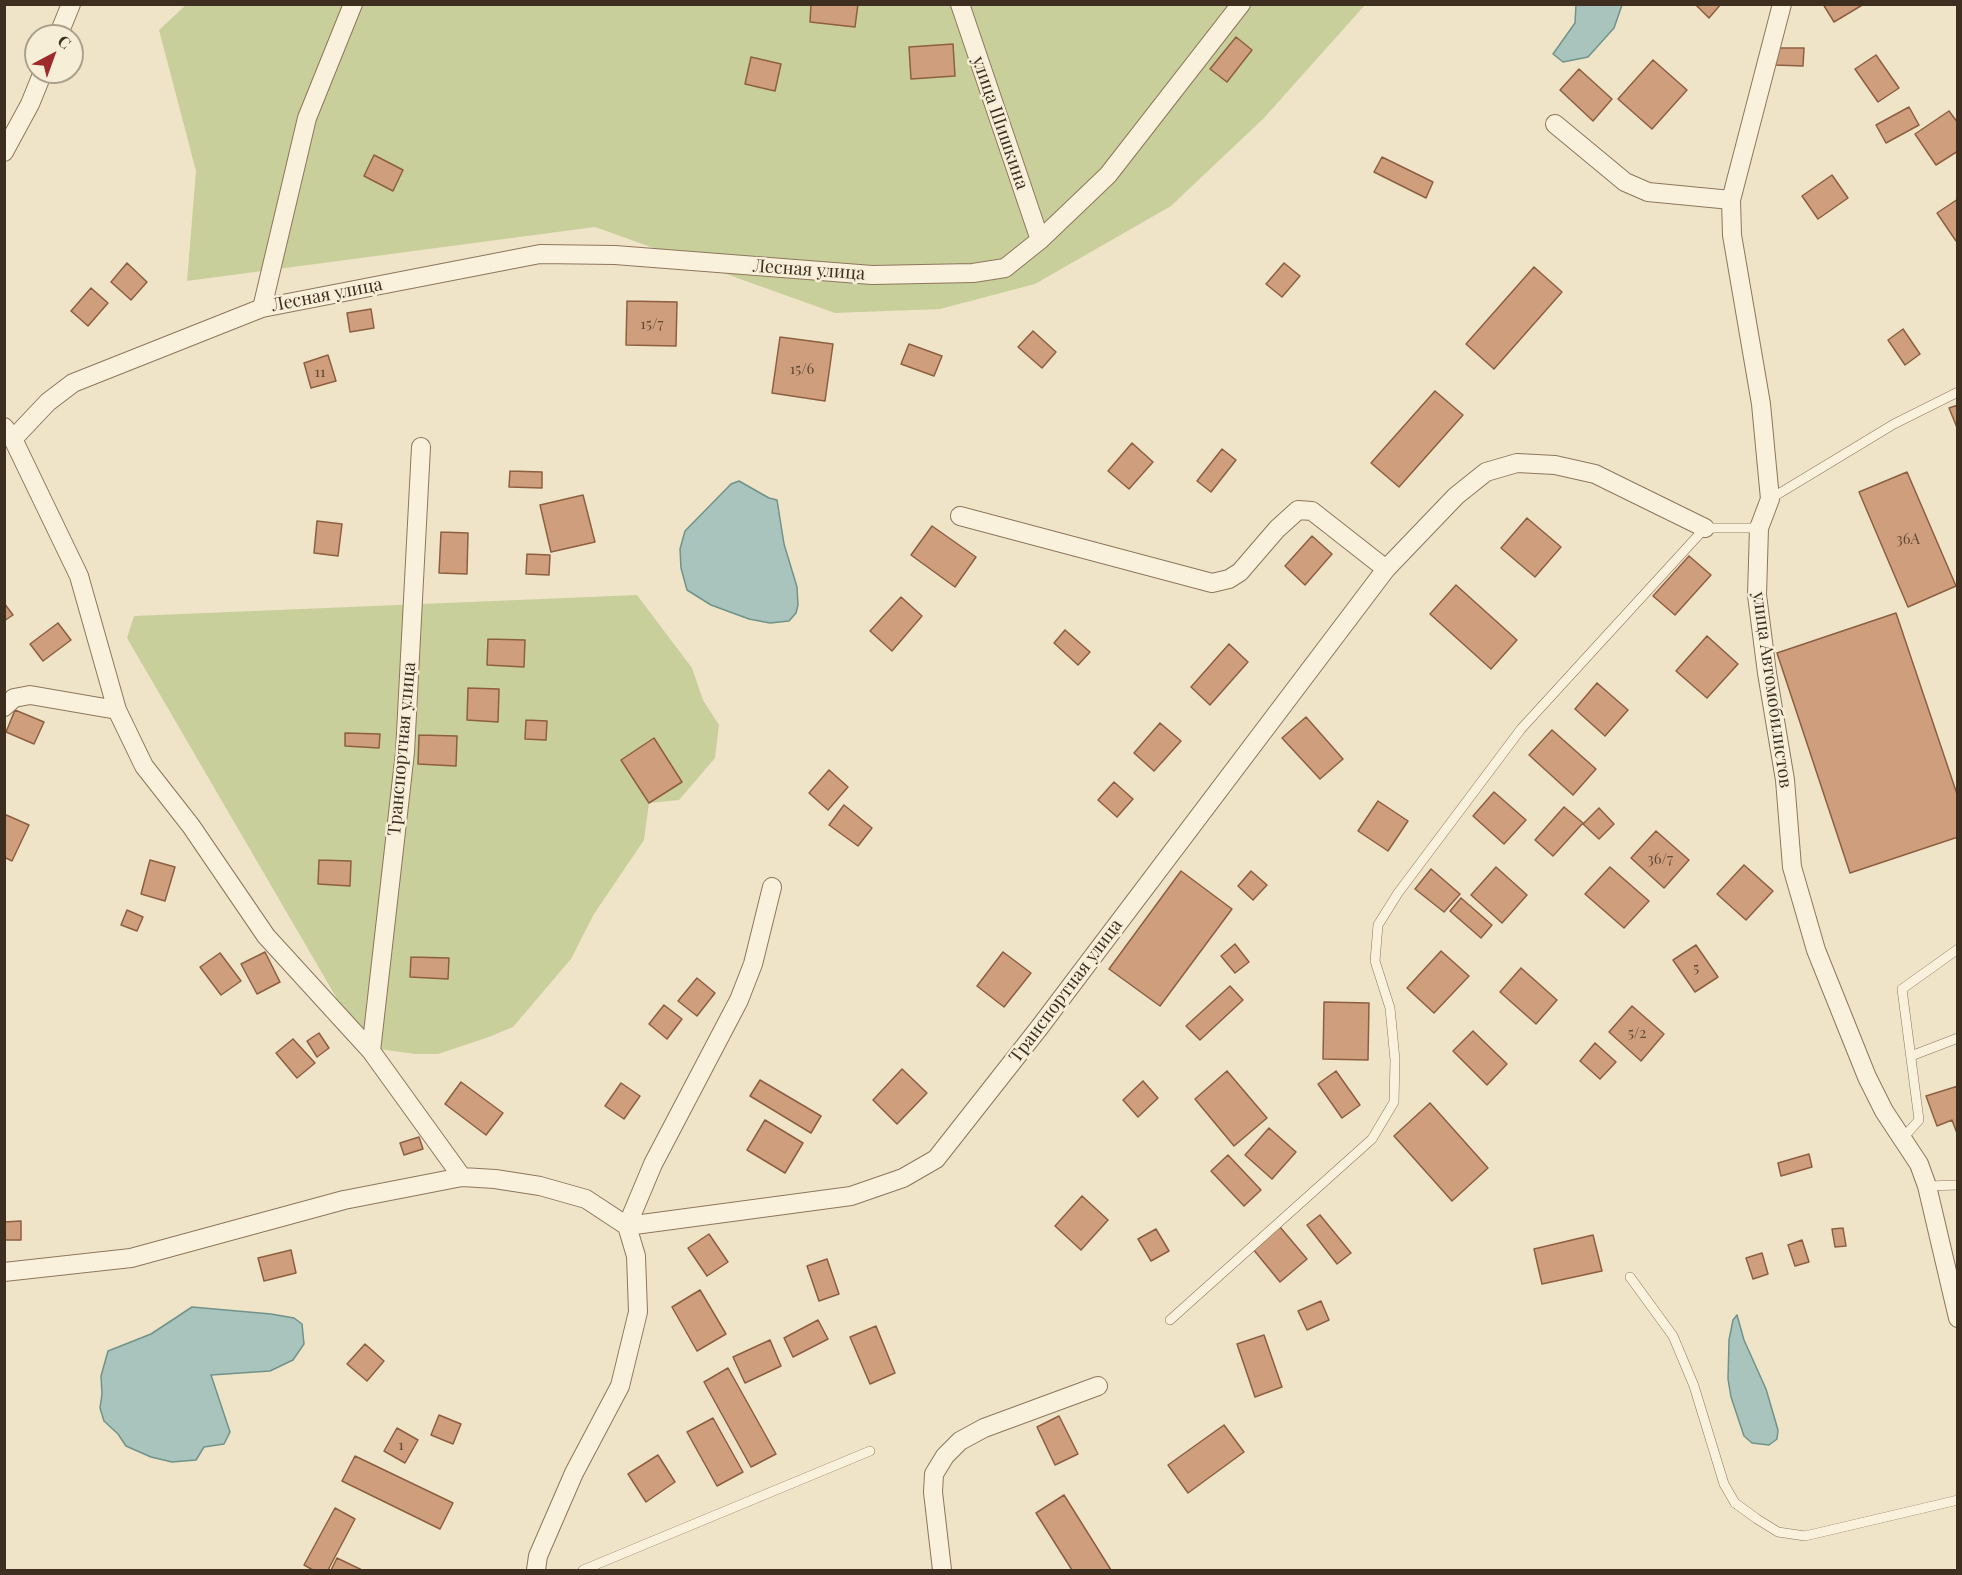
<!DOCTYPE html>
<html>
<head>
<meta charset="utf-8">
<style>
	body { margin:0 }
	#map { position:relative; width:1962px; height:1575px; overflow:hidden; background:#f0e4c8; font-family:"Playfair Display",serif }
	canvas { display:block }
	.frame { position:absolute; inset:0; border:6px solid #3d2e20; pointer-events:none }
	.north { position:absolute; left:24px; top:24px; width:60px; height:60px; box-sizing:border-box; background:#f7eed8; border:2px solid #ada18e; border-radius:50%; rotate:41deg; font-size:16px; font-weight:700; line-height:24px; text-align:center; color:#3d2e20 }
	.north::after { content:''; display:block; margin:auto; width:21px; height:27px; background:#9e2a2b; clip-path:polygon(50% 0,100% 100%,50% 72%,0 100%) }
</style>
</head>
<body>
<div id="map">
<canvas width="1962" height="1575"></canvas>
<div class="frame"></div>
<div class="north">С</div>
</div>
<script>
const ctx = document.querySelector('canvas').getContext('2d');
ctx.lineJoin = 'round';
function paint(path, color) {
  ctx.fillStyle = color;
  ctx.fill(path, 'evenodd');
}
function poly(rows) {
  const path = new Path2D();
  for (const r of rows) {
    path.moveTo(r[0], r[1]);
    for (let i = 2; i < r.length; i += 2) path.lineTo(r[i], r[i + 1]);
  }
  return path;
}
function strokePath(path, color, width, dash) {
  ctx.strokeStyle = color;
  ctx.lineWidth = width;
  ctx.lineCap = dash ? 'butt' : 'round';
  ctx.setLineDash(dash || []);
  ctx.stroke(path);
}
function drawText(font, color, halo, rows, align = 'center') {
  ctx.font = font + ' "Playfair Display",serif';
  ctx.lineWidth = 5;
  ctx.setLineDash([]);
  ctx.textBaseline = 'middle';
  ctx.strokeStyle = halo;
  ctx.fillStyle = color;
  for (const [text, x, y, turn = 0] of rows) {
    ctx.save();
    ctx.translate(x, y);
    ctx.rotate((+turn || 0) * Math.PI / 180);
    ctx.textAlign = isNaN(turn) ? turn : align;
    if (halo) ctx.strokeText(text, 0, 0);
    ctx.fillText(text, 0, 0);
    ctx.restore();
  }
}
paint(poly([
	[187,4,1365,5,1264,118,1171,206,1035,284,940,309,835,313,595,227,187,281,196,171,159,30],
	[637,595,692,668,703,700,719,725,715,758,679,800,649,803,644,840,594,914,571,959,513,1027,489,1037,438,1054,415,1054,365,1047,127,638,134,616]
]), '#c9cf9b');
const water = poly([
	[1576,5,1622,5,1614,28,1588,57,1563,62,1553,54,1575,23,1576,5],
	[739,481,769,498,777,500,784,544,797,587,798,605,796,613,789,621,770,623,749,619,711,605,687,590,681,568,680,549,685,531,731,484,739,481],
	[192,1307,271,1314,294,1318,302,1324,304,1344,293,1360,270,1371,211,1375,230,1432,224,1444,204,1447,196,1460,172,1462,151,1457,126,1446,118,1434,104,1421,100,1408,102,1394,101,1376,108,1351,151,1334,192,1307],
	[1737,1315,1744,1340,1766,1389,1778,1430,1777,1439,1769,1445,1752,1443,1744,1436,1731,1397,1728,1379,1729,1340,1733,1320,1737,1315]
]);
paint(water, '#a9c4bc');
strokePath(water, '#6f938a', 1.5);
const building = poly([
	[811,4,858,4,855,27,810,22,811,4],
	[1695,4,1721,4,1709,18,1695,4],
	[1823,4,1864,4,1834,22,1823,4],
	[1236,37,1252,50,1227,82,1210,69,1236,37],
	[953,44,955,76,911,79,909,47,953,44],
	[1774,48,1804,48,1803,66,1774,65,1774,48],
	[1876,55,1899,88,1878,102,1855,69,1876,55],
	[751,57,781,64,775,91,745,84,751,57],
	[1653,60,1687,90,1652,129,1618,99,1653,60],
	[1579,69,1612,99,1593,121,1560,90,1579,69],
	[1909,107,1919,125,1886,143,1876,125,1909,107],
	[1949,111,1958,123,1958,151,1936,165,1915,134,1949,111],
	[374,155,403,170,393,191,364,176,374,155],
	[1382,157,1433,182,1426,198,1374,172,1382,157],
	[1832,175,1848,198,1818,219,1802,196,1832,175],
	[1958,199,1958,240,1956,241,1937,213,1958,199],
	[127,263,147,282,131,300,111,282,127,263],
	[1284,263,1300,276,1282,297,1266,284,1284,263],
	[1534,267,1562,292,1494,369,1466,344,1534,267],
	[91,288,108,303,88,326,71,311,91,288],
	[627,301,677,302,676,346,626,345,627,301],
	[371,309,374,328,350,332,347,313,371,309],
	[1903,329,1920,354,1905,365,1888,340,1903,329],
	[1033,331,1056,352,1042,368,1018,347,1033,331],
	[780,337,833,344,825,401,772,393,780,337],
	[909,344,942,356,934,376,901,364,909,344],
	[328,355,336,381,311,388,304,363,328,355],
	[1435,391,1463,415,1399,487,1371,463,1435,391],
	[1958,405,1958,430,1949,408,1958,405],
	[1132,443,1153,462,1129,489,1108,471,1132,443],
	[1222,449,1236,460,1211,492,1197,481,1222,449],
	[510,471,542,472,542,488,509,487,510,471],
	[1907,472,1956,586,1908,607,1859,492,1907,472],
	[583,495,595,542,551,552,540,505,583,495],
	[1527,518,1561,547,1535,577,1501,548,1527,518],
	[317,521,342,524,338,556,314,553,317,521],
	[932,526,976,557,955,587,911,555,932,526],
	[441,532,468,533,467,574,439,573,441,532],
	[1312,536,1332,554,1305,585,1285,566,1312,536],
	[527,554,550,555,549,575,526,574,527,554],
	[1689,556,1711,575,1675,615,1653,596,1689,556],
	[1456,585,1517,640,1491,669,1430,614,1456,585],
	[901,597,922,616,892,651,870,631,901,597],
	[4,603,13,615,4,621,4,603],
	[1896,613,1958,797,1958,837,1850,873,1777,653,1896,613],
	[58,623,71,640,43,661,30,644,58,623],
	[1065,630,1090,652,1078,665,1054,643,1065,630],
	[1707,636,1738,664,1707,698,1676,671,1707,636],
	[488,639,525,640,524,667,487,665,488,639],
	[1229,644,1248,662,1210,705,1191,687,1229,644],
	[1597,683,1628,710,1605,736,1575,709,1597,683],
	[468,688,499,689,498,722,467,720,468,688],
	[15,710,44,722,34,744,6,732,15,710],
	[1306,717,1343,759,1320,779,1282,738,1306,717],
	[526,720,547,721,546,740,525,739,526,720],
	[1160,723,1181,741,1154,771,1134,753,1160,723],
	[1552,730,1596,769,1573,795,1529,755,1552,730],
	[345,733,380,734,379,748,345,746,345,733],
	[419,735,457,736,456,766,418,764,419,735],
	[654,738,682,782,649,803,621,760,654,738],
	[829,770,848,787,828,810,809,793,829,770],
	[1114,782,1133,799,1117,817,1098,800,1114,782],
	[1494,792,1526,820,1504,844,1473,816,1494,792],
	[1378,801,1408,821,1388,851,1358,831,1378,801],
	[844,805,872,828,858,846,829,825,844,805],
	[1564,807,1583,823,1553,856,1535,840,1564,807],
	[1599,808,1614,824,1599,839,1583,824,1599,808],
	[4,814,29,825,12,861,4,857,4,814],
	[1656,831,1689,860,1664,888,1631,858,1656,831],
	[150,860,175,867,165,901,141,894,150,860],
	[319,860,351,861,350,886,318,884,319,860],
	[1744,865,1773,891,1746,920,1717,894,1744,865],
	[1496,867,1527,895,1502,923,1471,895,1496,867],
	[1610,867,1649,901,1624,928,1585,894,1610,867],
	[1431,869,1460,894,1444,912,1415,889,1431,869],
	[1181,871,1232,909,1160,1006,1109,969,1181,871],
	[1251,871,1267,885,1253,900,1238,886,1251,871],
	[1461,898,1492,925,1481,938,1450,911,1461,898],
	[127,910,143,917,137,931,121,925,127,910],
	[1235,944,1249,962,1235,973,1221,956,1235,944],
	[1696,945,1718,977,1695,992,1673,960,1696,945],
	[1441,951,1469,976,1434,1013,1407,988,1441,951],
	[265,952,280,982,257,994,241,964,265,952],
	[1003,952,1031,973,1004,1007,977,986,1003,952],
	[220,953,241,981,221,995,200,967,220,953],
	[411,957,449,958,448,979,410,977,411,957],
	[1521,968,1557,1000,1536,1024,1500,992,1521,968],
	[697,978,715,993,697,1016,678,1001,697,978],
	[1230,986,1243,1000,1200,1040,1186,1026,1230,986],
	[1324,1002,1369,1003,1368,1060,1323,1059,1324,1002],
	[664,1005,682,1019,667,1039,649,1024,664,1005],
	[1632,1006,1664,1034,1641,1061,1609,1032,1632,1006],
	[1473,1031,1507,1064,1487,1085,1453,1051,1473,1031],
	[319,1033,329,1048,317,1057,307,1041,319,1033],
	[293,1039,315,1063,297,1078,276,1053,293,1039],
	[1595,1043,1616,1062,1600,1079,1580,1061,1595,1043],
	[902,1069,927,1093,897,1124,873,1100,902,1069],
	[1227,1071,1267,1118,1234,1146,1195,1099,1227,1071],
	[1336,1071,1360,1105,1342,1118,1318,1084,1336,1071],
	[760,1080,821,1116,811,1133,750,1096,760,1080],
	[1143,1081,1158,1098,1138,1117,1123,1100,1143,1081],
	[461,1082,503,1113,486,1135,445,1104,461,1082],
	[621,1083,640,1096,624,1119,605,1106,621,1083],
	[1958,1086,1958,1136,1952,1120,1937,1126,1926,1096,1958,1086],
	[1430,1103,1488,1168,1452,1201,1394,1136,1430,1103],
	[765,1120,803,1143,785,1173,747,1150,765,1120],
	[1269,1128,1296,1152,1272,1179,1245,1155,1269,1128],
	[419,1137,423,1149,404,1155,400,1143,419,1137],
	[1809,1154,1812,1167,1781,1176,1778,1163,1809,1154],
	[1228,1155,1261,1190,1244,1206,1211,1171,1228,1155],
	[1082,1196,1108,1220,1081,1250,1055,1226,1082,1196],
	[1320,1215,1351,1253,1337,1264,1307,1225,1320,1215],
	[21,1221,21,1240,4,1240,4,1222,21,1221],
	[1280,1227,1307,1259,1280,1282,1253,1249,1280,1227],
	[1843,1228,1846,1246,1835,1247,1832,1229,1843,1228],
	[1156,1229,1169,1251,1151,1261,1138,1239,1156,1229],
	[709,1234,728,1262,707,1276,688,1248,709,1234],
	[1593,1235,1602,1271,1542,1284,1534,1249,1593,1235],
	[1802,1240,1809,1262,1795,1266,1788,1245,1802,1240],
	[291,1250,296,1273,264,1281,258,1258,291,1250],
	[1762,1253,1768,1274,1753,1279,1746,1258,1762,1253],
	[827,1259,839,1294,819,1301,807,1266,827,1259],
	[700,1290,726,1334,697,1351,672,1307,700,1290],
	[1321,1301,1329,1320,1307,1330,1298,1311,1321,1301],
	[818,1320,828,1339,793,1357,784,1338,818,1320],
	[876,1326,895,1373,870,1384,850,1337,876,1326],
	[1264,1335,1282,1387,1255,1397,1237,1344,1264,1335],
	[770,1340,781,1366,745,1383,733,1357,770,1340],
	[365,1344,384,1361,367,1381,347,1364,365,1344],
	[728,1368,776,1454,751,1467,704,1382,728,1368],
	[439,1415,461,1424,453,1444,431,1435,439,1415],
	[1059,1416,1078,1454,1055,1465,1037,1427,1059,1416],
	[713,1418,743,1472,717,1486,687,1432,713,1418],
	[1224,1425,1244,1452,1188,1493,1168,1465,1224,1425],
	[397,1428,418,1440,405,1463,384,1451,397,1428],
	[658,1455,675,1482,646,1502,628,1474,658,1455],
	[355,1456,453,1503,440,1529,342,1481,355,1456],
	[1064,1495,1111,1570,1072,1570,1036,1513,1064,1495],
	[335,1508,355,1519,328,1570,313,1570,304,1565,335,1508],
	[337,1558,362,1570,331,1570,337,1558]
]);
paint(building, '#cf9f7d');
strokePath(building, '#8d5f41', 1.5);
const service = poly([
	[1770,499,1894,424,1958,392],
	[1911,1056,1958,1038],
	[1903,1138,1919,1120,1902,989,1958,949],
	[1927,1186,1958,1185],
	[1630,1277,1673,1336,1694,1386,1724,1484,1735,1503,1757,1519,1778,1532,1805,1536,1958,1500],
	[1170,1320,1372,1139,1394,1102,1395,1060,1390,1008,1375,961,1378,925,1398,893,1521,729,1705,528,1759,528],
	[583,1570,870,1451]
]);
const minor = poly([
	[960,4,1040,240],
	[1782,4,1731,200,1732,235,1761,404,1770,499,1759,528,1757,595,1767,673,1785,780,1792,867,1816,950,1867,1077,1884,1111,1919,1164,1927,1186,1958,1318],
	[58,36,71,4],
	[1555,124,1625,182,1648,192,1731,200],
	[4,152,30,104,43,72],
	[262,308,307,118,353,4],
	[4,427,13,439,79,576,117,710,144,766,191,826,266,936,371,1051,462,1177],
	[13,439,48,402,73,383,262,308,540,254,615,255,872,275,973,273,1005,268,1040,240,1108,175,1241,4],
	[960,516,1212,583,1229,579,1240,572,1277,529,1298,510,1312,511,1386,569],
	[4,707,14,698,30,695,117,710],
	[371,1051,405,752,421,447],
	[627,1226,851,1196,903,1178,936,1159,1039,1028,1386,569,1456,496,1486,472,1517,463,1555,465,1595,474,1705,528],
	[627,1226,653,1164,739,1000,753,964,772,887],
	[4,1272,131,1258,344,1200,462,1177,495,1179,540,1186,586,1199,627,1226,636,1256,638,1312,620,1386,574,1473,538,1556,536,1570],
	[942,1570,933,1492,934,1474,945,1456,960,1441,984,1428,1098,1386]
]);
strokePath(service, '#8d765c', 10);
strokePath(minor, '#8d765c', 20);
strokePath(service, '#faf1dc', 9);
strokePath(minor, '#faf1dc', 18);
drawText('15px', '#624a37', null, [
	["15/7",652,324],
	["15/6",802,369],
	["11",320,372],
	["36А",1908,539],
	["36/7",1660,859],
	["5",1696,968],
	["5/2",1637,1033],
	["1",401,1445]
]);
drawText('18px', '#3d2e20', '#f7eed8', [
	["улица Шишкина",1000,123,71],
	["Лесная улица",809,270,4],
	["Лесная улица",327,295,-11],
	["улица Автомобилистов",1772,690,82],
	["Транспортная улица",402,749,-85],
	["Транспортная улица",1066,991,-53]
]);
</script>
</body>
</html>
